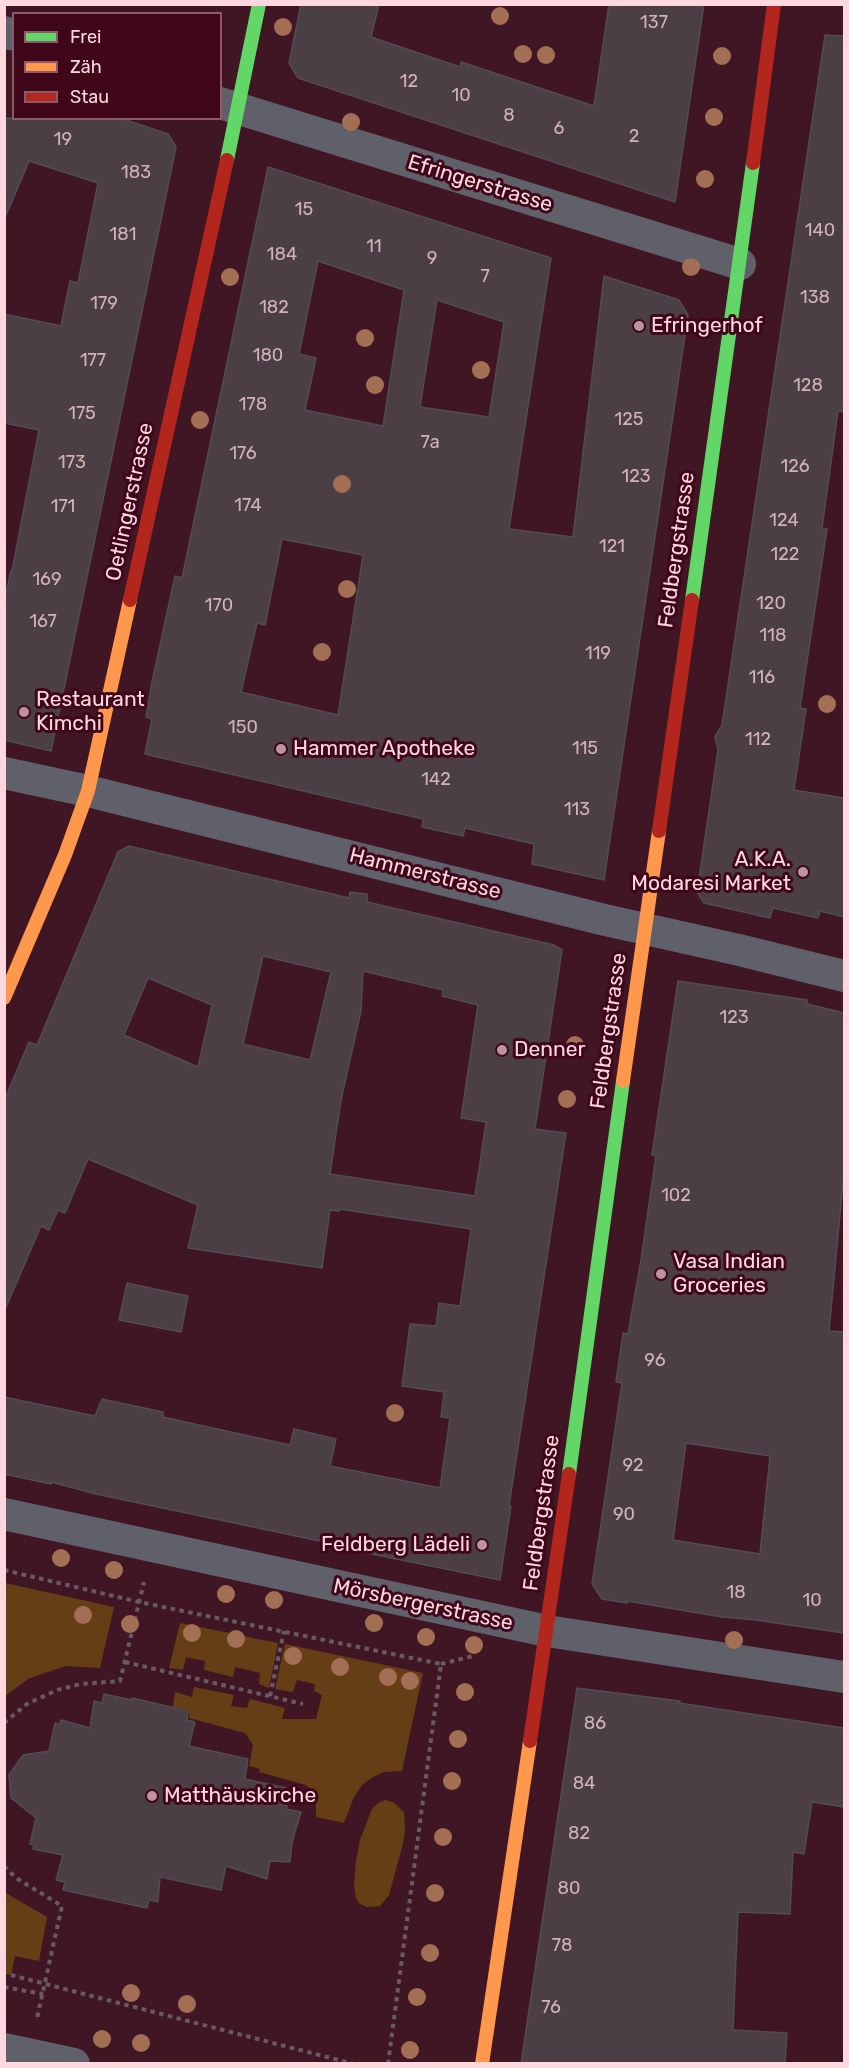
<!DOCTYPE html>
<html>
<head>
<meta charset="utf-8">
<style>
	body { margin:0 }
	#map { position:relative; width:849px; height:2068px; overflow:hidden; background:#401625; font-family:Rubik,sans-serif }
	canvas { display:block }
	.frame { position:absolute; inset:0; border:6px solid #fed8de; pointer-events:none }
	.legend { position:absolute; left:12px; top:12px; width:210px; height:108px; box-sizing:border-box; background:#40061a; border:2px solid #8c5a68; margin:0; padding:8px 10px; list-style:none; font-size:18px; color:#fed8de }
	.legend li { display:flex; align-items:center; gap:12px; height:30px }
	.legend b { width:30px; border:2px solid #8c5a68 }
</style>
</head>
<body>
<div id="map">
<canvas width="849" height="2068"></canvas>
<div class="frame"></div>
<ul class="legend">
<li><b style="height:8px;background:#63d668"></b>Frei</li>
<li><b style="height:8px;background:#ff974d"></b>Zäh</li>
<li><b style="height:8px;background:#b3261e"></b>Stau</li>
</ul>
</div>
<script>
const ctx = document.querySelector('canvas').getContext('2d');
ctx.lineJoin = 'round';
function paint(path, color) {
  ctx.fillStyle = color;
  ctx.fill(path, 'evenodd');
}
function poly(rows) {
  const path = new Path2D();
  for (const r of rows) {
    path.moveTo(r[0], r[1]);
    for (let i = 2; i < r.length; i += 2) path.lineTo(r[i], r[i + 1]);
  }
  return path;
}
function strokePath(path, color, width, dash) {
  ctx.strokeStyle = color;
  ctx.lineWidth = width;
  ctx.lineCap = dash ? 'butt' : 'round';
  ctx.setLineDash(dash || []);
  ctx.stroke(path);
}
function drawText(font, color, halo, rows, align = 'center') {
  ctx.font = font + ' Rubik,sans-serif';
  ctx.lineWidth = 6;
  ctx.setLineDash([]);
  ctx.textBaseline = 'middle';
  ctx.strokeStyle = halo;
  ctx.fillStyle = color;
  for (const [text, x, y, turn = 0] of rows) {
    ctx.save();
    ctx.translate(x, y);
    ctx.rotate((+turn || 0) * Math.PI / 180);
    ctx.textAlign = isNaN(turn) ? turn : align;
    if (halo) ctx.strokeText(text, 0, 0);
    ctx.fillText(text, 0, 0);
    ctx.restore();
  }
}
paint(poly([
	[5,1583,114,1607,100,1668,65,1666,28,1679,5,1696],
	[180,1623,278,1643,269,1688,259,1684,260,1673,235,1667,233,1677,204,1670,205,1661,186,1657,183,1670,169,1668],
	[285,1644,423,1673,402,1771,384,1772,373,1777,362,1785,354,1797,344,1823,316,1817,316,1802,312,1791,306,1785,259,1772,260,1769,249,1766,253,1745,245,1733,189,1718,189,1710,173,1707,175,1692,192,1697,194,1687,234,1695,231,1706,247,1708,250,1699,285,1708,282,1719,316,1719,322,1695,314,1691,315,1684,297,1680,293,1692,275,1689],
	[385,1800,393,1802,404,1812,405,1830,403,1844,389,1895,380,1906,367,1907,360,1904,356,1898,354,1885,356,1861,360,1840,372,1809,378,1803],
	[4,1892,47,1917,39,1961,15,1956,11,1975,5,1974]
]), '#663e15');
const building = poly([
	[301,4,379,4,371,37,460,67,461,62,594,106,609,4,704,4,675,202,298,78,289,63,301,4],
	[825,35,844,36,844,412,838,411,822,528,827,529,800,708,806,709,794,790,844,798,844,917,820,911,818,918,773,908,770,918,704,903,697,892,718,750,715,737,722,725,825,35],
	[4,118,120,118,168,134,176,147,51,751,4,740,4,602,11,571,12,571,39,430,4,423,4,314,61,326,70,281,78,283,98,183,29,161,4,220,4,118],
	[268,167,551,258,509,529,573,537,604,276,679,300,688,315,604,880,532,864,534,844,465,828,463,836,422,827,423,819,145,754,152,719,146,717,152,682,175,576,182,578,268,167],
	[318,261,404,290,383,426,305,410,316,358,299,354,318,261],
	[437,300,504,322,489,417,420,407,437,300],
	[282,539,363,555,338,715,241,692,257,623,265,625,282,539],
	[129,846,349,898,350,892,367,894,367,902,554,945,562,950,535,1129,566,1133,509,1506,511,1506,500,1580,347,1549,347,1547,315,1540,96,1494,51,1482,51,1484,4,1474,4,1397,95,1416,102,1399,163,1412,163,1417,290,1445,294,1429,336,1439,330,1466,440,1488,450,1418,441,1417,444,1392,402,1386,410,1324,436,1326,439,1303,460,1306,471,1229,339,1209,339,1211,330,1210,322,1268,188,1248,198,1205,88,1159,65,1213,58,1210,49,1230,41,1226,4,1312,4,1101,29,1042,37,1045,118,852,129,846],
	[263,956,331,972,310,1060,243,1044,263,956],
	[363,971,443,990,442,996,478,1005,461,1118,486,1122,475,1196,330,1174,341,1100,361,1011,363,971],
	[148,978,212,1005,198,1067,124,1035,148,978],
	[678,981,807,1000,807,1004,844,1013,844,1172,829,1331,844,1332,844,1633,755,1620,722,1617,627,1601,627,1603,602,1599,592,1584,622,1383,616,1382,623,1333,628,1334,641,1260,656,1156,652,1155,678,981],
	[686,1443,770,1456,760,1554,673,1540,686,1443],
	[127,1283,188,1296,181,1332,119,1320,127,1283],
	[577,1688,680,1701,679,1703,844,1728,844,1807,812,1802,804,1854,793,1852,790,1914,738,1912,733,2030,787,2033,785,2064,521,2064,577,1688],
	[104,1694,132,1700,132,1698,188,1711,187,1720,195,1722,189,1746,248,1759,245,1779,286,1788,282,1805,287,1806,286,1809,301,1812,292,1842,290,1862,270,1861,267,1879,226,1866,221,1890,160,1877,158,1902,149,1900,147,1908,63,1890,65,1882,56,1880,63,1855,33,1849,34,1845,30,1844,36,1818,11,1798,9,1775,23,1755,49,1751,55,1723,59,1724,61,1720,90,1728,94,1701,102,1703,104,1694]
]);
paint(building, '#4b3f45');
strokePath(building, '#504d52', 1.5);
strokePath(poly([
	[4,1570,139,1602,441,1664,388,2064],
	[125,1662,303,1704],
	[441,1664,473,1656],
	[270,1696,284,1631],
	[4,1723,27,1704,57,1690,81,1684,120,1681,144,1582],
	[4,1866,16,1878,62,1906,37,2018],
	[11,1975,354,2064],
	[4,1987,43,1994]
]), '#685a63', 4, [4.5, 4.5]);
strokePath(poly([
	[4,32,14,35],
	[220,103,740,264],
	[4,773,88,791,605,920,739,950,844,976],
	[4,1514,547,1631,844,1677],
	[4,2049,74,2064]
]), '#5f606a', 32);
strokePath(poly([
	[227,160,259,4],
	[692,600,753,163],
	[569,1474,623,1081]
]), '#63d668', 14);
strokePath(poly([
	[4,998,65,855,88,791,130,600],
	[623,1081,659,831],
	[482,2064,530,1741]
]), '#ff974d', 14);
strokePath(poly([
	[753,163,774,4],
	[130,600,227,160],
	[659,831,692,600],
	[530,1741,569,1474]
]), '#b3261e', 14);
ctx.fillStyle = '#a26f54';
for (const [x, y] of [
	[500,16],
	[283,27],
	[523,54],
	[546,55],
	[722,56],
	[714,117],
	[351,122],
	[705,179],
	[691,267],
	[230,277],
	[365,338],
	[481,370],
	[375,385],
	[200,420],
	[342,484],
	[347,589],
	[322,652],
	[827,704],
	[575,1045],
	[567,1099],
	[395,1413],
	[61,1558],
	[114,1570],
	[226,1594],
	[274,1600],
	[83,1615],
	[374,1623],
	[130,1624],
	[192,1633],
	[426,1637],
	[236,1639],
	[734,1640],
	[474,1645],
	[293,1656],
	[340,1667],
	[388,1677],
	[410,1681],
	[465,1692],
	[458,1739],
	[452,1781],
	[443,1837],
	[435,1893],
	[430,1953],
	[131,1993],
	[417,1997],
	[187,2004],
	[102,2039],
	[141,2043],
	[410,2050]
]) {
  ctx.beginPath();
  ctx.arc(x, y, 9, 0, 2 * Math.PI);
  ctx.fill();
}
for (const [x, y, r, color] of [
	[639,326,6,"#bc949d"],
	[24,712,6,"#bc949d"],
	[281,749,6,"#bc949d"],
	[803,872,6,"#bc949d"],
	[502,1050,6,"#bc949d"],
	[661,1274,6,"#bc949d"],
	[482,1545,6,"#bc949d"],
	[152,1796,6,"#bc949d"]
]) {
  const dot = new Path2D();
  dot.arc(x, y, r, 0, 2 * Math.PI);
  ctx.fillStyle = color;
  ctx.fill(dot);
  strokePath(dot, '#40061a', 2);
}
drawText('18px', '#d1b2b8', null, [
	["137",654,23],
	["12",409,82],
	["10",461,96],
	["8",509,116],
	["6",559,129],
	["2",634,137],
	["19",63,140],
	["183",136,173],
	["15",304,210],
	["140",820,231],
	["181",123,235],
	["11",374,247],
	["184",282,255],
	["9",432,259],
	["7",485,277],
	["138",815,298],
	["179",104,304],
	["182",274,308],
	["180",268,356],
	["177",93,361],
	["128",808,386],
	["178",253,405],
	["175",82,414],
	["125",629,420],
	["7a",430,443],
	["176",243,454],
	["173",72,463],
	["126",795,467],
	["123",636,477],
	["174",248,506],
	["171",63,507],
	["124",784,521],
	["121",612,547],
	["122",785,555],
	["169",47,580],
	["120",771,604],
	["170",219,606],
	["167",43,622],
	["118",773,636],
	["119",598,654],
	["116",762,678],
	["150",243,728],
	["112",758,740],
	["115",585,749],
	["142",436,780],
	["113",577,810],
	["123",734,1018],
	["102",676,1196],
	["96",655,1361],
	["92",633,1466],
	["90",624,1515],
	["18",736,1593],
	["10",812,1601],
	["86",595,1724],
	["84",584,1784],
	["82",579,1834],
	["80",569,1889],
	["78",562,1946],
	["76",551,2008]
]);
drawText('21px', '#fed8de', '#40061a', [
	["Efringerstrasse",480,184,17],
	["Oetlingerstrasse",130,502,-78],
	["Feldbergstrasse",677,550,-82],
	["Hammerstrasse",425,874,14],
	["Feldbergstrasse",609,1031,-82],
	["Feldbergstrasse",542,1513,-82],
	["Mörsbergerstrasse",423,1605,12]
]);
drawText('21px', '#fed8de', '#40061a', [
	["Efringerhof",651,326],
	["Restaurant",36,700],
	["Kimchi",36,724],
	["Hammer Apotheke",293,749],
	["A.K.A.",791,860,"right"],
	["Modaresi Market",791,884,"right"],
	["Denner",514,1050],
	["Vasa Indian",673,1262],
	["Groceries",673,1286],
	["Feldberg Lädeli",470,1545,"right"],
	["Matthäuskirche",164,1796]
], 'left');
</script>
</body>
</html>
